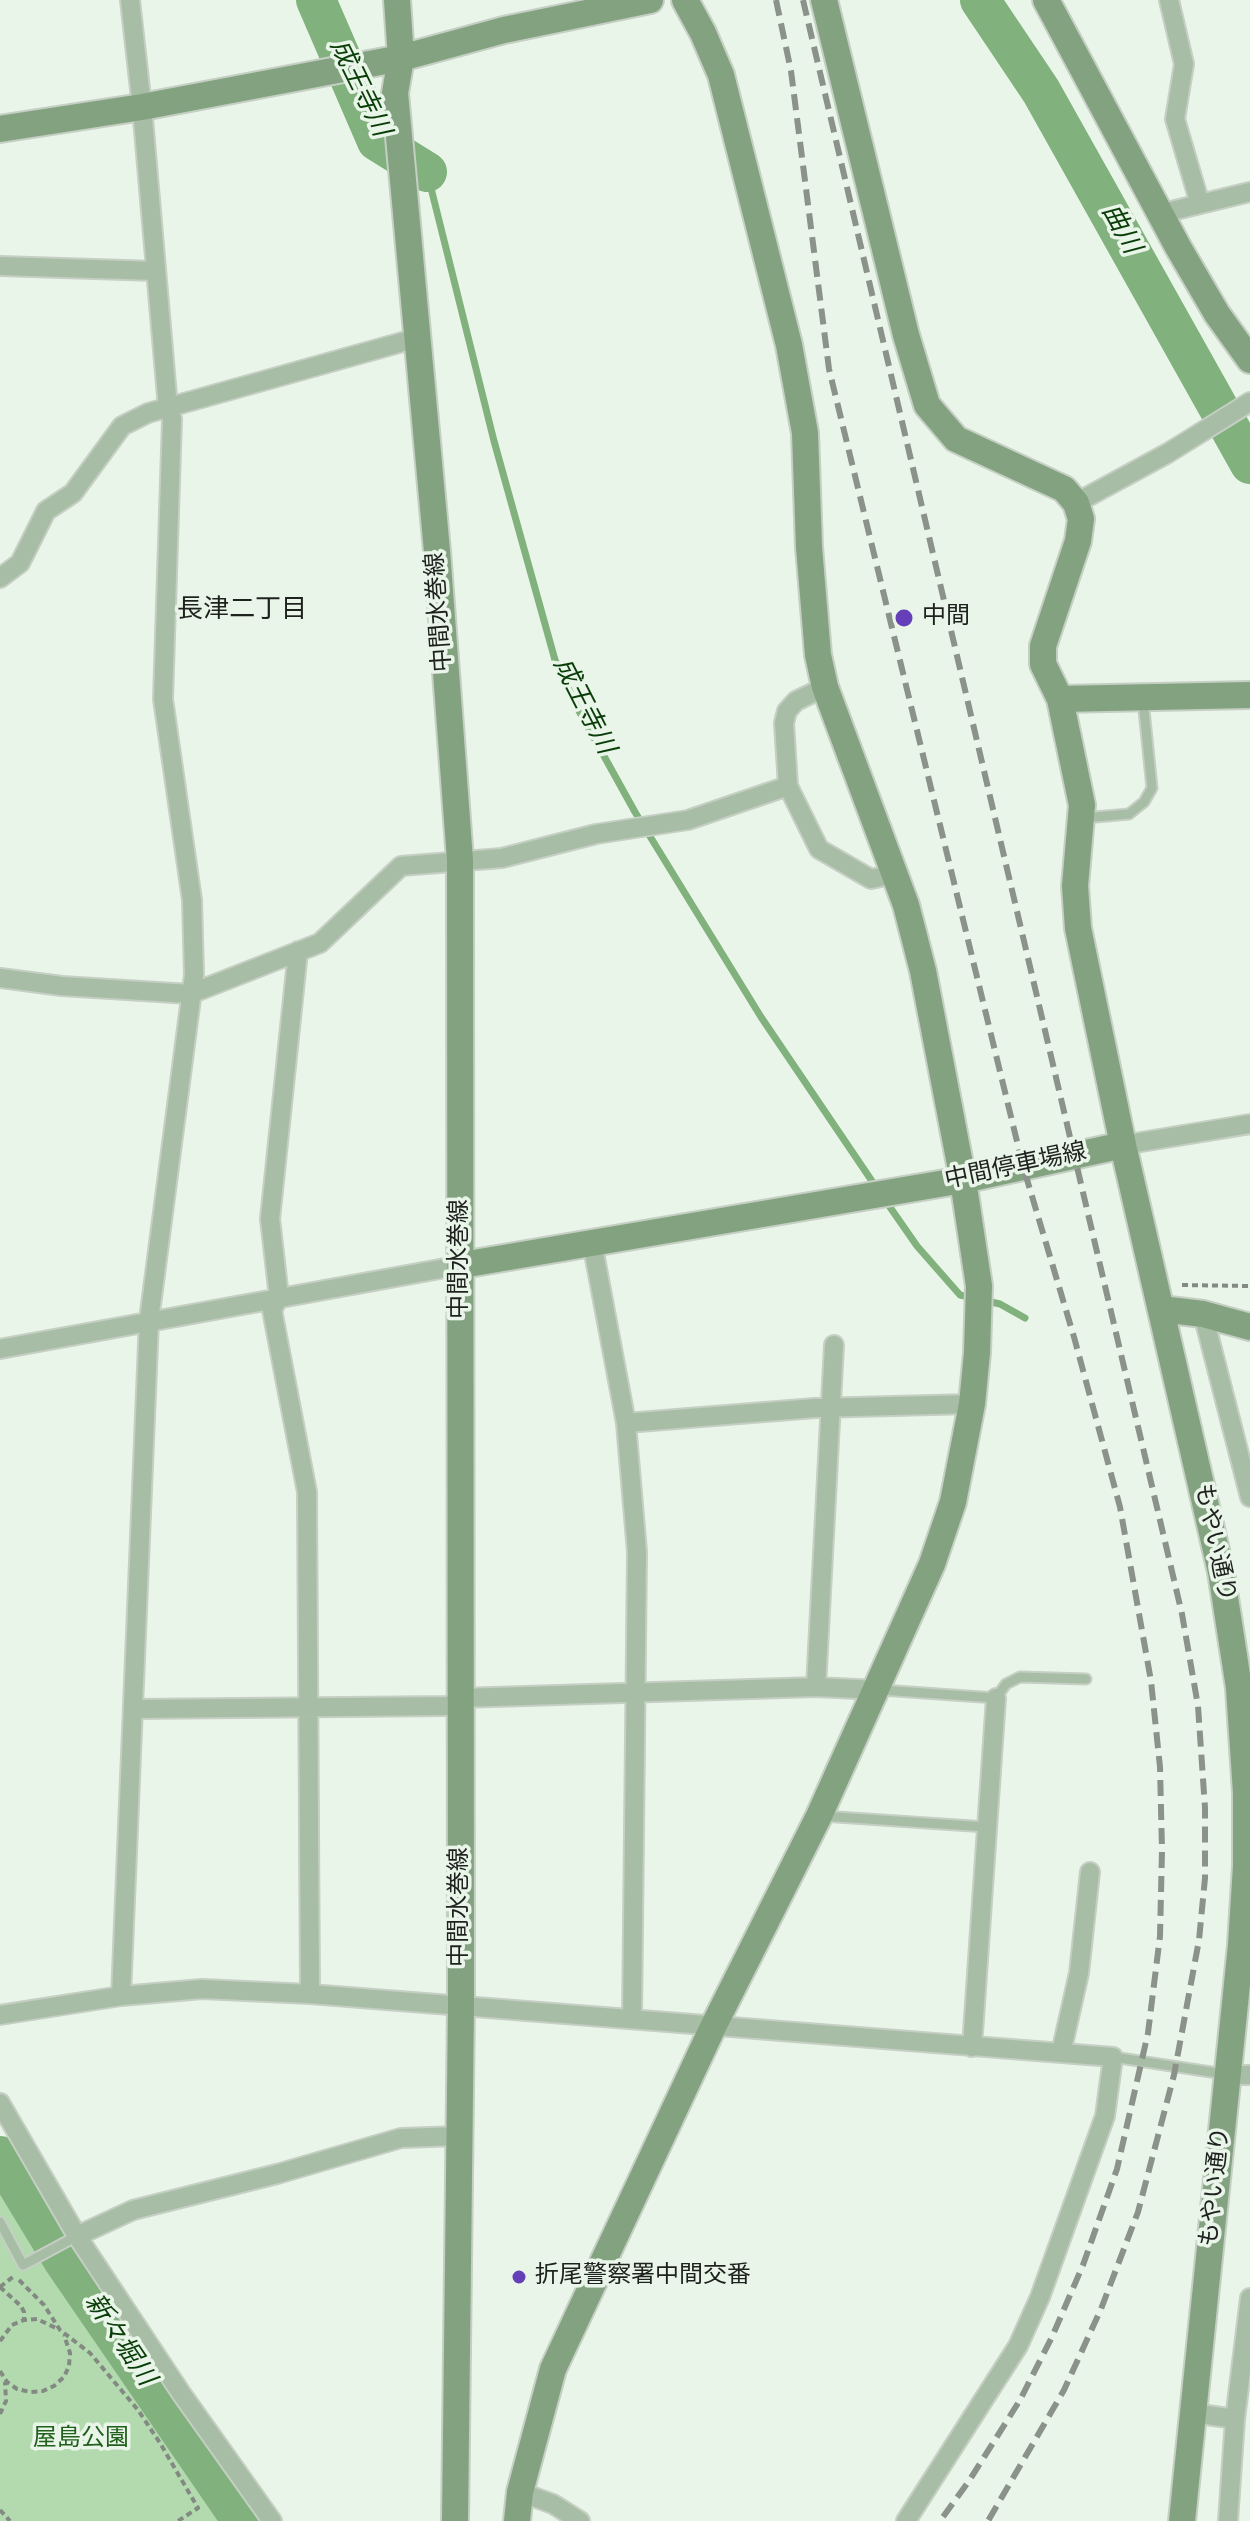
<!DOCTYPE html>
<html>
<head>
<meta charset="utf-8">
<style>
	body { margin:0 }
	canvas { display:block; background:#eaf5e9 }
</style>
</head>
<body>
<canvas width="1250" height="2521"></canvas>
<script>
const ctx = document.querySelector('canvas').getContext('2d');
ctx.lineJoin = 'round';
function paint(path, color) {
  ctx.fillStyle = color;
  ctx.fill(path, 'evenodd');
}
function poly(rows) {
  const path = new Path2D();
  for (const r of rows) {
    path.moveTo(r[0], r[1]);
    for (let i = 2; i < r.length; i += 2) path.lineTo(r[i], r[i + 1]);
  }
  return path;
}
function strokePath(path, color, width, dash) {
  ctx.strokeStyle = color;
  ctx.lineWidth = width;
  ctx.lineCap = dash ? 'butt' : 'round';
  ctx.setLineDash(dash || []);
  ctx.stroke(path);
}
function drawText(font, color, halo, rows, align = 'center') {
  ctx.font = font + ' Overpass,"Noto Sans JP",sans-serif';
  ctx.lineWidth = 7;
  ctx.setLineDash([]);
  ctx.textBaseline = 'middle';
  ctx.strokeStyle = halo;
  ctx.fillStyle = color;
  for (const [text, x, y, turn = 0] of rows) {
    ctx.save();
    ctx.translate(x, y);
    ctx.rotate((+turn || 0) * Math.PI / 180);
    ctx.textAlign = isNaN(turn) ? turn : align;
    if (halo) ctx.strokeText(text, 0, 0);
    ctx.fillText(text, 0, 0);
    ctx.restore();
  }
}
paint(poly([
	[0,2190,180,2437,231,2521,0,2521]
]), '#b3daaf');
strokePath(poly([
	[427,172,494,441,555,660,579,711,635,812,761,1017,878,1190],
	[885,1200,917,1246,960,1295,1000,1304,1025,1318]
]), '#81b17d', 7);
strokePath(poly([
	[316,0,377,141,427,172],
	[980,0,1041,91,1250,464],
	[0,2156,63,2260,242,2521]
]), '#81b17d', 40);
const lane = poly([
	[1084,818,1129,814,1144,802,1152,788,1143,700],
	[881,1690,996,1698,1006,1684,1020,1677,1086,1679],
	[822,1816,987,1827],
	[1113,2057,1224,2074],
	[0,2222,23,2265,77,2236]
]);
const street = poly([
	[1169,0,1184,64,1175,119,1200,204],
	[1159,214,1250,192],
	[0,266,156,271],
	[1076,503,1168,453,1250,402],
	[0,578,20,563,46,511,73,493,122,426,148,413,417,338],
	[788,786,819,849,871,879,895,874],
	[298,951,270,1219,279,1297,272,1310,307,1492,310,1994],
	[0,978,62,986,190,994,320,943,401,866,502,858,596,834,688,820,788,786,784,723,787,711,796,701,825,687],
	[1123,1145,1250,1124],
	[592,1242,626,1423,637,1552,632,2019],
	[1203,1314,1250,1497],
	[0,1349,462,1265],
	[626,1423,815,1408,972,1404],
	[816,1687,834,1345],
	[134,1709,449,1706,461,1698,816,1687,877,1690],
	[121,1996,149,1320,194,975,192,900,163,699,172,419,168,408,142,107,130,0],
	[0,2015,121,1996,202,1989,310,1994,1113,2057,1105,2116,1040,2297,1018,2346,906,2521],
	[972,2047,996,1698],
	[1061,2053,1079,1973,1090,1872],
	[1228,2075,1250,2075],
	[0,2103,77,2236,181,2393,272,2521],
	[77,2236,133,2210,277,2174,401,2138,460,2136],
	[1193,2413,1235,2419],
	[520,2492,553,2504,580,2521],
	[1228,2521,1235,2419,1250,2298]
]);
const secondary = poly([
	[397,0,401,58,395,93,437,551,460,860,461,2005,455,2521],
	[824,0,906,335,927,405,956,439,1064,489,1076,503,1081,519,1078,541,1043,646,1043,664,1060,699,1082,805,1075,886,1078,928,1123,1145,1221,1572,1239,1688,1246,1793,1246,1866,1241,1945,1182,2521],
	[1046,0,1178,247,1217,314,1250,360],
	[0,129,142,107,401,58,504,30,650,0],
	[1060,699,1250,695],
	[462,1265,963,1180,1123,1145],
	[1161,1309,1203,1314,1250,1327],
	[517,2521,520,2492,553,2369,713,2027,819,1816,932,1564,953,1502,972,1404,977,1353,979,1286,963,1180,923,971,906,905,825,687,818,655,809,547,805,433,789,345,721,75,703,33,685,0]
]);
strokePath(lane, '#c5cfc4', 13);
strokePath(street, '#c5cfc4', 22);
strokePath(secondary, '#c5cfc4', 30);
strokePath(poly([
	[1182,1285,1250,1286],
	[19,2280,44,2305,60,2330,90,2353,138,2410,160,2443,198,2508,178,2521],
	[0,2287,21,2306,24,2312,24,2320],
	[0,2287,14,2276],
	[0,2341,12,2325,24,2320,37,2319,58,2329],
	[0,2371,7,2382,17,2389,30,2392,43,2391,54,2386,64,2377,69,2366,70,2353,64,2335],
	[0,2414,6,2401,5,2382],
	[0,2510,10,2521]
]), '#828a82', 4, [6, 4]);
strokePath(lane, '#a8bda5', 9);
strokePath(street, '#a8bda5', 18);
strokePath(secondary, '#83a380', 26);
strokePath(poly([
	[776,0,791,71,829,369,1023,1166,1074,1337,1120,1507,1151,1681,1160,1767,1162,1850,1160,1936,1148,2033,1117,2169,1083,2265,1052,2337,1020,2400,969,2481,940,2521],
	[803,0,1182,1614,1198,1706,1205,1808,1205,1878,1199,1940,1174,2075,1138,2212,1101,2309,1064,2390,988,2521]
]), '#8a9289', 6, [16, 8]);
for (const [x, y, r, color] of [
	[904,618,10,"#643fb7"],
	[519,2277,8,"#643fb7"]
]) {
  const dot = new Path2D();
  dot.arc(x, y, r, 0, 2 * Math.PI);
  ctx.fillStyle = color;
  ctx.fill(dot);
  strokePath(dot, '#eaf5e9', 3);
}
drawText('24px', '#1e221e', '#eaf5e9', [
	["中間水巻線",441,612,-94],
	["中間停車場線",1016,1168,-12],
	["中間水巻線",461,1259,-90],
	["もやい通り",1213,1543,78],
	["中間水巻線",461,1907,-90],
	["もやい通り",1217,2187,-84]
]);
drawText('24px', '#1e221e', '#eaf5e9', [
	["中間",922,618],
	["折尾警察署中間交番",535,2277]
], 'left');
drawText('24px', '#1f601c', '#eaf5e9', [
	["屋島公園",81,2440]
]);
drawText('italic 26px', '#0a3e09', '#eaf5e9', [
	["成王寺川",358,89,64],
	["曲川",1119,230,61],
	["成王寺川",582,707,63],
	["新々堀川",118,2341,56]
]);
drawText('26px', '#1e221e', '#eaf5e9', [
	["長津二丁目",242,612]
]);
</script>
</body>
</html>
